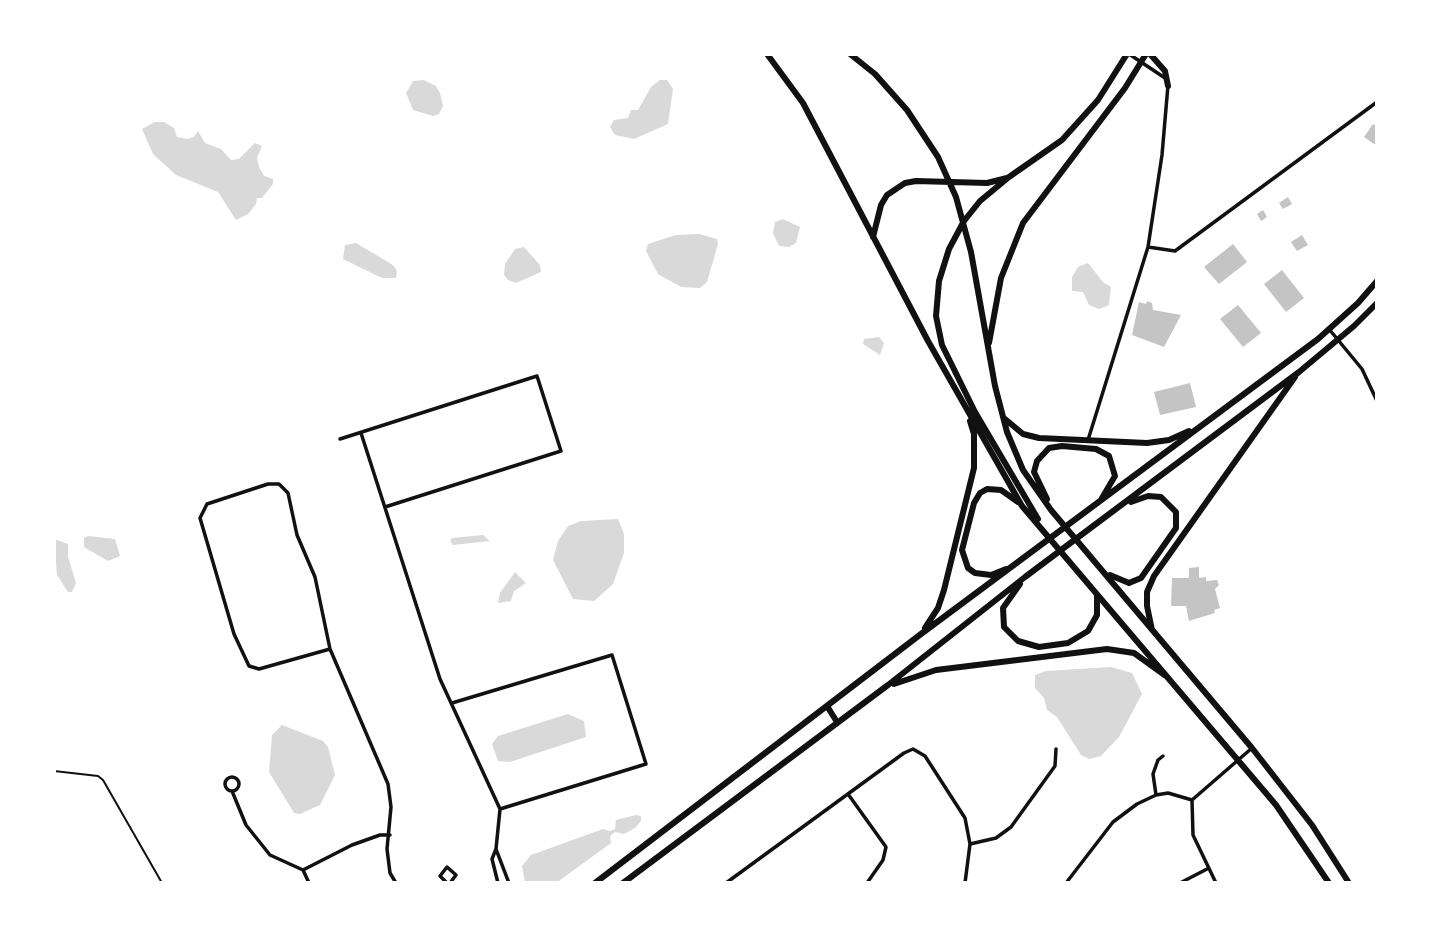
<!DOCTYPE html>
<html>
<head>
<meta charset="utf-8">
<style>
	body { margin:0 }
	#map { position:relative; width:1431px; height:937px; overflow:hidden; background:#fff; font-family:Spectral,serif }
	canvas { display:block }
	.frame { position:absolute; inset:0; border:56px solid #fff; pointer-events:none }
</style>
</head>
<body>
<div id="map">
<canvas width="1431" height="937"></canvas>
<div class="frame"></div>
</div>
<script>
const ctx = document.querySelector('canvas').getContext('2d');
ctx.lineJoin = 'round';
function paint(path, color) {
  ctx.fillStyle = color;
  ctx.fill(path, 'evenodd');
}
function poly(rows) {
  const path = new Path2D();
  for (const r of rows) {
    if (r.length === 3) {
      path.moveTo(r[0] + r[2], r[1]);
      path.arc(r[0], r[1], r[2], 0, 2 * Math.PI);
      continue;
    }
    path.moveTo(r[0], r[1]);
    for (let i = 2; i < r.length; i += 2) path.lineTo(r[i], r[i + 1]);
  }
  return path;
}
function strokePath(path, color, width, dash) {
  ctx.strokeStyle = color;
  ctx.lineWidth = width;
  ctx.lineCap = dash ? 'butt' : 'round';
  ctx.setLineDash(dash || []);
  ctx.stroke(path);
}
paint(poly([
	[424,80,436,86,440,93,443,106,439,114,433,116,413,110,406,93,413,81],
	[660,80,667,80,673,89,668,124,634,139,615,135,610,127,614,120,628,118,631,110,638,110,651,87],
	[155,122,164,122,174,128,177,137,187,139,194,137,198,131,205,143,221,149,231,160,239,159,255,143,262,146,257,158,259,167,264,176,273,179,273,184,262,198,257,198,256,204,248,214,236,220,218,192,176,175,153,154,142,129],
	[783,219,800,227,796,243,789,247,779,246,773,233,775,222],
	[699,234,717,239,718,244,707,282,700,288,681,287,658,274,646,251,648,244,676,235],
	[356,243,393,265,397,271,396,278,382,278,343,259,345,245],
	[524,247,540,265,541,272,516,283,508,280,504,275,505,264,515,249],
	[1088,263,1103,282,1111,287,1109,305,1099,309,1089,305,1083,292,1072,291,1072,277,1078,267],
	[879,337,884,343,880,355,863,344,864,339],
	[618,519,624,534,624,553,613,584,594,601,573,599,553,560,558,541,568,526,581,521],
	[483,535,490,541,453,545,450,541,452,538],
	[88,536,115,539,120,556,108,561,84,547,84,538],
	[54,539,68,544,68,557,76,583,72,592,68,592,57,575],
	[515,572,526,583,514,591,511,601,498,603,500,593],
	[1111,667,1132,673,1142,694,1119,737,1101,756,1089,759,1081,755,1057,717,1047,710,1044,698,1035,688,1035,675,1046,671],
	[568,714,584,721,586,737,510,762,498,761,492,744,498,736],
	[282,725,323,741,328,747,335,775,320,805,300,814,294,813,269,772,272,735],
	[636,815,641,816,641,821,635,828,624,834,615,832,610,836,611,843,556,883,525,883,522,866,531,855,603,829,610,831,615,829,616,820]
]), '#d9d9d9');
paint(poly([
	[1373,124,1377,126,1377,146,1364,137],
	[1288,197,1292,204,1283,209,1279,203],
	[1263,210,1267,217,1261,221,1257,214],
	[1302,235,1308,245,1297,251,1291,242],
	[1233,244,1247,262,1219,284,1204,267],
	[1282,270,1304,298,1286,312,1264,284],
	[1147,301,1152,303,1153,310,1181,315,1164,347,1132,335,1139,302,1146,304],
	[1238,305,1261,333,1243,347,1220,319],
	[1190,383,1196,407,1160,415,1154,392],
	[1199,567,1199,578,1206,577,1206,581,1217,580,1219,585,1215,589,1220,608,1214,610,1215,613,1189,621,1186,606,1171,606,1172,578,1189,578,1189,568]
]), '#c4c4c4');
strokePath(poly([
	[54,771,98,776,103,780,162,883]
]), '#111', 2);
strokePath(poly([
	[1129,54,1165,78],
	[1148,247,1175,251,1377,102],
	[1329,329,1362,369,1377,401],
	[361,433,440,679,500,809,496,849,492,859,498,883],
	[340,439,537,376,561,451,385,507],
	[1088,440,1148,247,1162,155,1168,85],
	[268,484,279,484,288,493,297,535,315,577,330,649,259,669,249,666,234,634,200,518,207,504,268,484],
	[330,649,388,784,391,807,387,849,390,873,396,883],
	[452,703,612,655,646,764,500,809],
	[232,784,7],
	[232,791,246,825,270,855,303,870],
	[848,794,886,847,883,860,867,883],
	[1156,795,1153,774,1158,760,1163,756],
	[970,844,996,838,1011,827,1055,766,1056,749],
	[496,849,509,883],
	[303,870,352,845,380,835,390,835],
	[303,870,309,883],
	[447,883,440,876,447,867,456,875,450,883],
	[726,883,904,753,913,749,925,756,965,818,970,844,965,883],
	[1066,883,1113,822,1137,804,1156,795,1168,793,1192,800],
	[1180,883,1209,868],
	[1216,883,1193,835,1192,800,1252,748]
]), '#111', 3.5);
strokePath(poly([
	[767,54,803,103,928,341,1022,506,1276,805,1329,883],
	[850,54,875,74,907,110,938,157,956,197,971,252,995,386,1007,432,1023,470,1051,510,1252,748,1312,825,1349,883],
	[1150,54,1165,71,1168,86],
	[873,237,881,205,887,195,905,183,916,181,987,183,1007,178],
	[989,343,1001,278,1023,223,1125,88,1146,54],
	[1005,419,1023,434,1039,438,1147,443,1169,440,1189,431],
	[1047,499,1034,472,1037,461,1049,448,1062,446,1096,449,1109,456,1115,476,1102,498],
	[1038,519,975,412,942,345,936,316,939,281,949,249,964,221,980,201,1009,177,1062,140,1098,100,1127,54],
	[1006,569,991,575,975,573,968,568,962,550,974,503,980,493,987,489,1001,490,1018,502],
	[1110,575,1129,583,1141,578,1176,528,1176,512,1161,497,1148,496,1131,502],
	[1020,584,1003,608,1004,627,1018,641,1039,647,1068,643,1088,631,1097,615,1097,595],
	[925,628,938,608,944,590,974,468,974,434,970,421],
	[1152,630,1147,606,1147,592,1154,576,1295,377],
	[894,684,936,670,1107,649,1134,653,1166,676],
	[827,706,837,722],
	[595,883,921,634,1318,339,1358,303,1377,281],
	[623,883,888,685,1025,577,1299,372,1354,326,1377,303]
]), '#111', 6);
</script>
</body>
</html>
